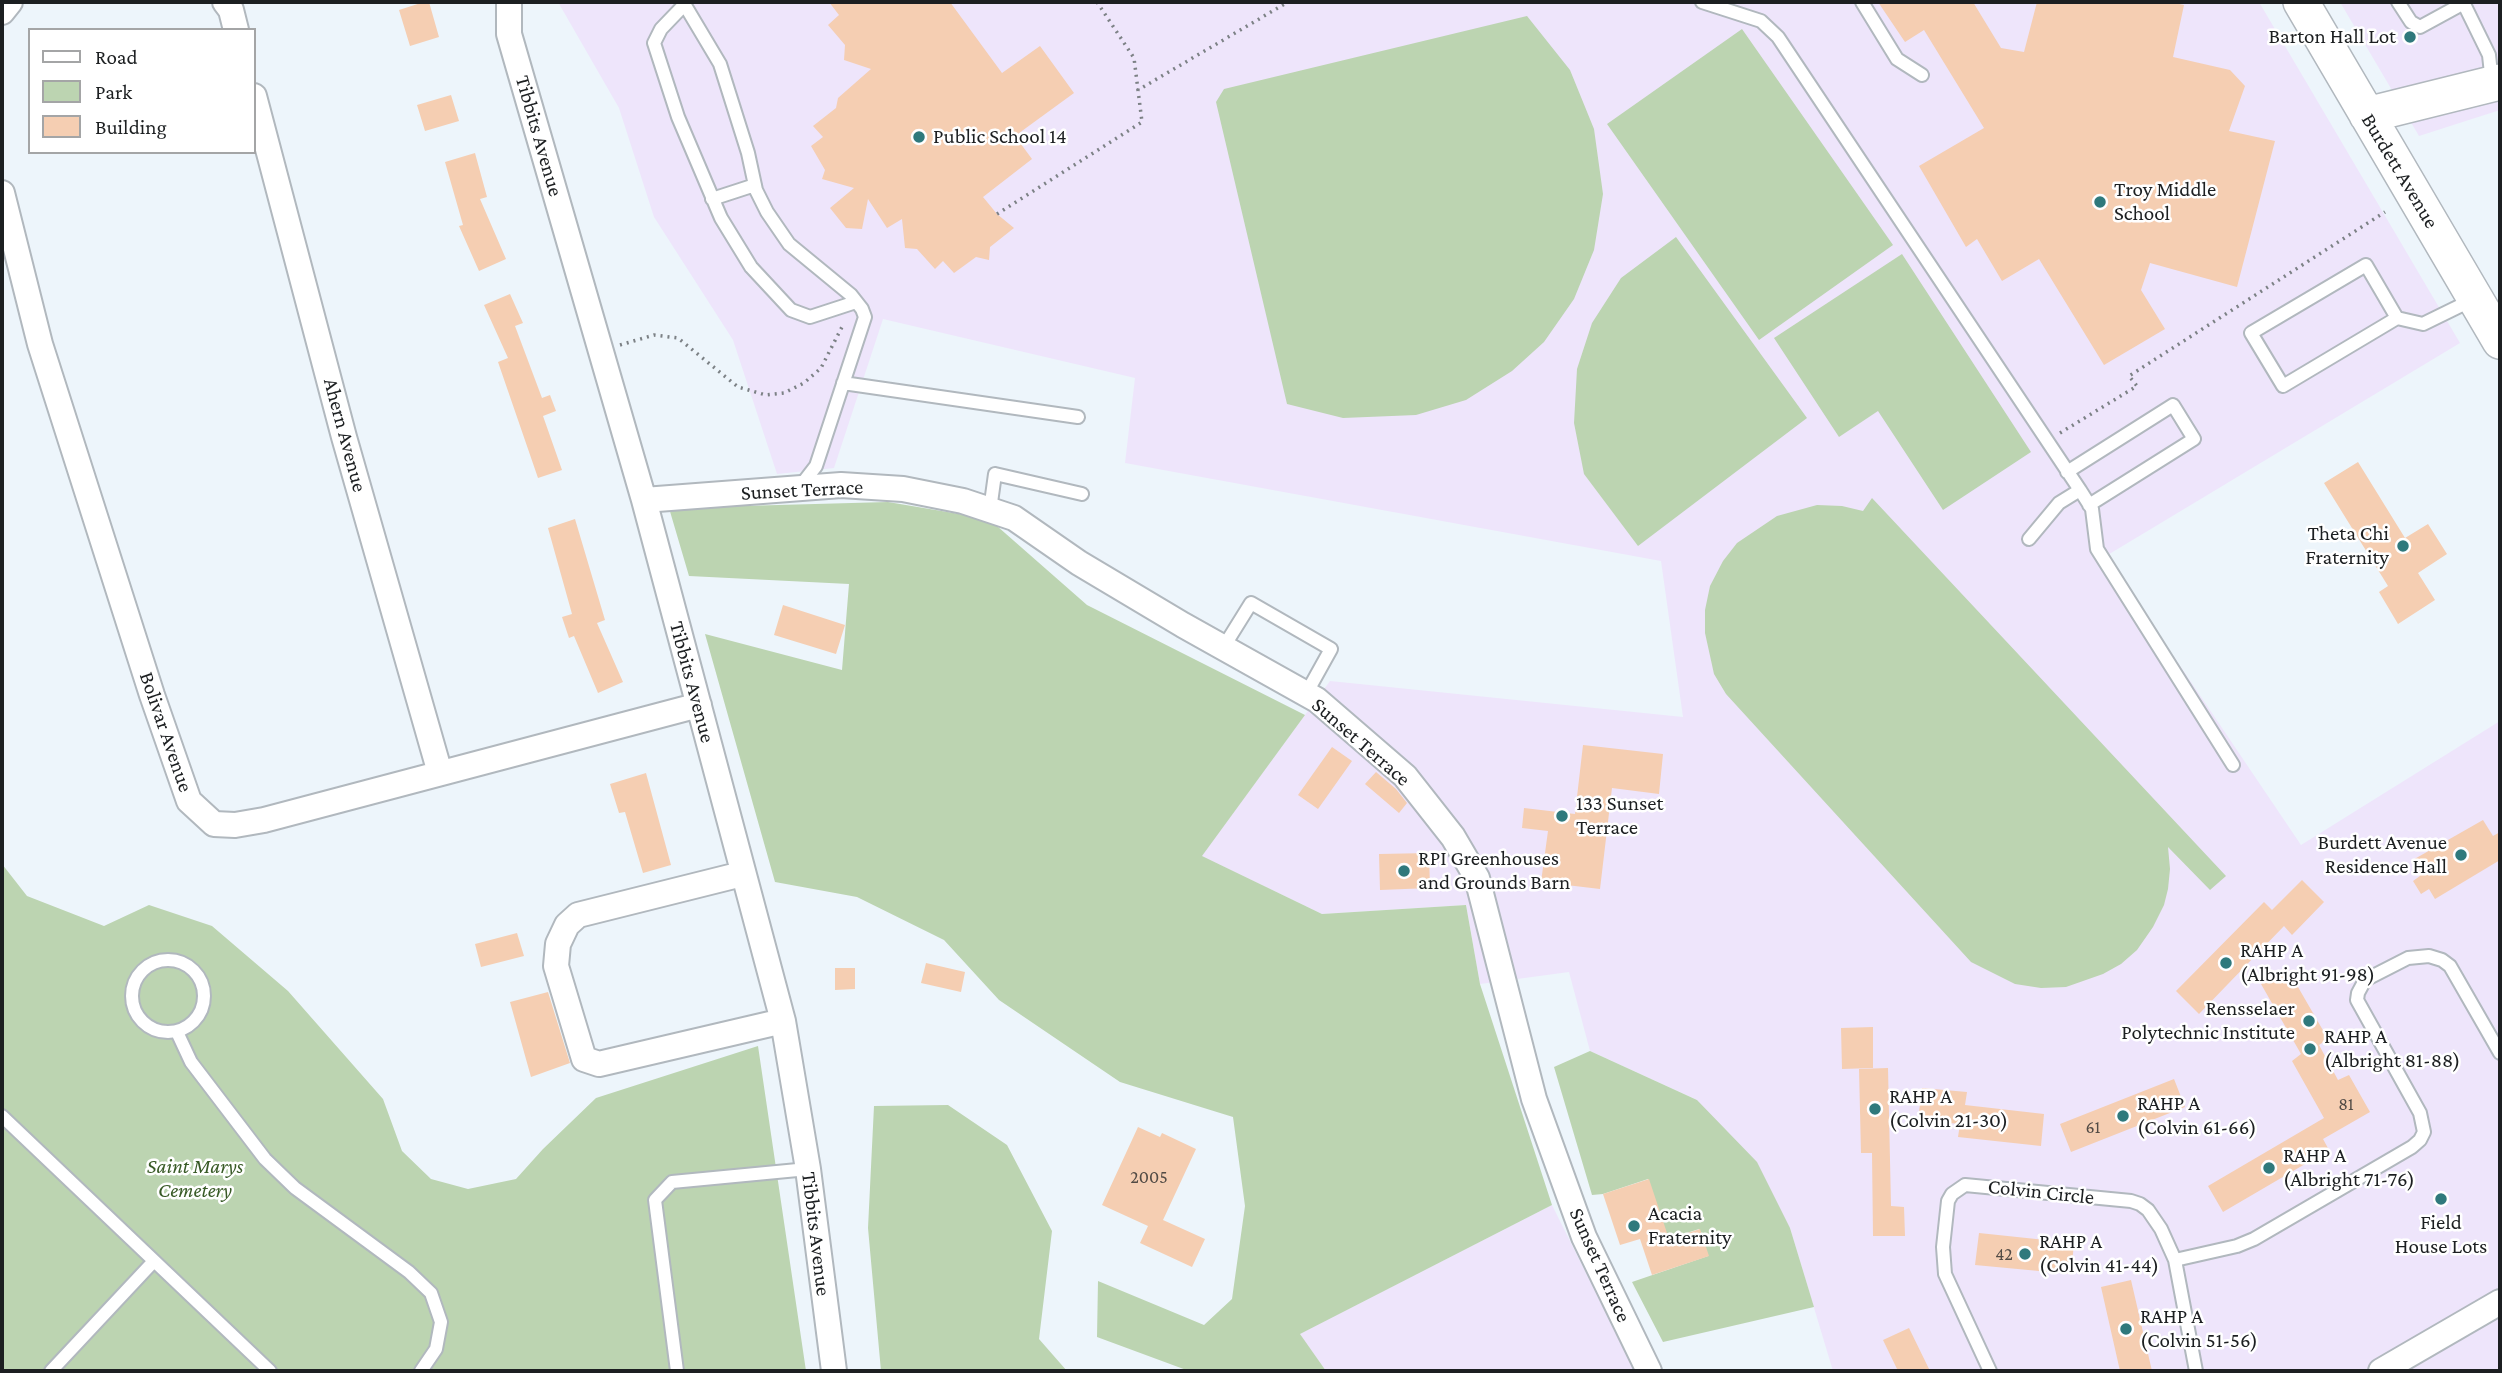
<!DOCTYPE html>
<html>
<head>
<meta charset="utf-8">
<style>
	body { margin:0 }
	#map { position:relative; width:2502px; height:1373px; overflow:hidden; background:#edf5fb; font-family:"Crimson Pro",serif }
	canvas { display:block }
	.frame { position:absolute; inset:0; border:4px solid #1c1f21; pointer-events:none }
	.legend { position:absolute; left:28px; top:28px; width:228px; height:126px; box-sizing:border-box; background:#fff; border:2px solid #a4a5a6; margin:0; padding:9px 12px; list-style:none; font-size:21px; color:#1c1f21 }
	.legend li { display:flex; align-items:center; gap:14px; height:35px }
	.legend b { width:35px; border:2px solid #a4a5a6 }
</style>
</head>
<body>
<div id="map">
<canvas width="2502" height="1373"></canvas>
<div class="frame"></div>
<ul class="legend">
<li><b style="height:9px;background:#fff"></b>Road</li>
<li><b style="height:19px;background:#bcd4b1"></b>Park</li>
<li><b style="height:19px;background:#f5ceb2"></b>Building</li>
</ul>
</div>
<script>
const ctx = document.querySelector('canvas').getContext('2d');
ctx.lineJoin = 'round';
function paint(path, color) {
  ctx.fillStyle = color;
  ctx.fill(path, 'evenodd');
}
function poly(rows) {
  const path = new Path2D();
  for (const r of rows) {
    if (r.length === 3) {
      path.moveTo(r[0] + r[2], r[1]);
      path.arc(r[0], r[1], r[2], 0, 2 * Math.PI);
      continue;
    }
    path.moveTo(r[0], r[1]);
    for (let i = 2; i < r.length; i += 2) path.lineTo(r[i], r[i + 1]);
  }
  return path;
}
function strokePath(path, color, width, dash) {
  ctx.strokeStyle = color;
  ctx.lineWidth = width;
  ctx.lineCap = dash ? 'butt' : 'round';
  ctx.setLineDash(dash || []);
  ctx.stroke(path);
}
function drawText(font, color, halo, rows, align = 'center') {
  ctx.font = font + ' "Crimson Pro",serif';
  ctx.lineWidth = 5;
  ctx.setLineDash([]);
  ctx.textBaseline = 'middle';
  ctx.strokeStyle = halo;
  ctx.fillStyle = color;
  for (const [text, x, y, turn = 0] of rows) {
    ctx.save();
    ctx.translate(x, y);
    ctx.rotate((+turn || 0) * Math.PI / 180);
    ctx.textAlign = isNaN(turn) ? turn : align;
    if (halo) ctx.strokeText(text, 0, 0);
    ctx.fillText(text, 0, 0);
    ctx.restore();
  }
}
paint(poly([
	[558,2,2259,2,2460,343,2106,556,2301,845,2500,721,2500,1371,1833,1371,1790,1228,1697,1100,1590,1051,1569,972,1480,984,1466,905,1322,914,1201,856,1330,681,1683,717,1661,561,1125,463,1135,378,883,319,834,468,777,474,733,340,654,217,619,108],
	[2340,2,2500,2,2500,110,2419,136],
	[1552,1205,1635,1371,1326,1371,1299,1334]
]), '#eee5fb');
paint(poly([
	[1527,16,1570,70,1594,129,1603,194,1594,250,1574,299,1544,342,1512,371,1466,400,1416,415,1343,418,1287,404,1216,102,1224,89],
	[1742,29,1893,245,1759,340,1607,124],
	[1676,237,1807,418,1638,546,1584,474,1574,423,1577,369,1592,323,1621,278],
	[1902,254,2031,452,1943,510,1878,411,1839,437,1774,338],
	[1872,498,2226,876,2210,890,2168,847,2170,869,2168,889,2164,905,2153,927,2137,950,2121,964,2103,974,2066,987,2041,988,2015,984,1971,962,1726,694,1714,674,1705,633,1705,610,1710,586,1723,561,1737,543,1777,516,1817,505,1842,506,1863,511],
	[888,502,989,519,1087,605,1305,715,1202,856,1322,914,1466,905,1480,984,1552,1205,1300,1334,1326,1371,1189,1371,1097,1337,1098,1281,1204,1325,1232,1299,1245,1206,1233,1117,1120,1082,999,1000,944,940,857,897,775,882,705,634,842,670,849,584,689,576,669,508],
	[2,864,27,896,104,926,149,905,212,926,288,991,383,1099,402,1151,431,1179,468,1189,516,1179,543,1149,596,1098,758,1046,806,1371,2,1371],
	[1590,1051,1697,1100,1757,1162,1790,1228,1814,1307,1663,1342,1632,1282,1708,1256,1699,1229,1650,1245,1663,1223,1648,1179,1603,1194,1592,1195,1554,1067],
	[948,1105,1007,1145,1052,1231,1039,1339,1067,1371,881,1371,868,1228,874,1106]
]), '#bcd4b1');
paint(poly([
	[424,2,429,2,439,37,410,46,399,10],
	[829,2,950,2,1002,73,1040,46,1074,93,1015,136,1032,159,983,197,997,214,1014,228,990,247,989,260,976,257,954,273,943,261,935,269,917,249,905,248,902,219,887,228,868,199,862,229,846,228,830,208,854,188,822,179,825,170,811,146,823,137,813,126,836,108,838,98,871,69,844,60,845,45,828,25,839,15],
	[1878,2,1973,2,2001,48,2024,52,2037,2,2170,2,2184,5,2173,57,2230,70,2245,86,2229,131,2275,141,2237,287,2150,263,2141,290,2165,329,2104,365,2039,259,2002,281,1977,239,1966,247,1919,166,1984,128,1924,30,1905,42],
	[451,95,459,121,425,131,417,105],
	[475,153,487,197,480,199,506,259,479,271,459,226,463,225,445,162],
	[510,294,523,323,515,326,542,398,550,395,556,411,543,416,562,470,538,478,498,362,508,358,484,305],
	[2358,462,2405,538,2428,524,2447,554,2418,573,2435,600,2398,624,2379,592,2388,586,2324,483],
	[575,519,605,620,597,623,623,682,598,693,574,636,569,638,562,617,572,614,548,528],
	[783,605,845,625,836,654,774,635],
	[1583,745,1663,754,1659,794,1612,788,1600,889,1541,882,1548,831,1522,828,1524,808,1575,814],
	[1332,747,1352,761,1318,809,1298,795],
	[1376,772,1396,789,1407,803,1399,813,1365,784],
	[646,773,671,865,643,873,625,812,619,813,610,784],
	[2483,820,2493,836,2500,832,2500,860,2435,899,2429,889,2421,894,2413,881,2420,876,2411,861],
	[1429,853,1430,888,1380,890,1379,854],
	[2302,880,2324,902,2292,935,2284,926,2199,1014,2176,991,2264,902,2272,910],
	[517,933,524,956,481,967,475,944],
	[926,963,965,972,961,992,921,983],
	[835,968,855,968,855,989,835,990],
	[2287,968,2328,1039,2319,1045,2338,1080,2349,1075,2370,1112,2323,1139,2329,1150,2223,1212,2208,1186,2324,1118,2292,1061,2301,1054,2261,984],
	[548,992,570,1063,531,1077,510,1002],
	[1873,1027,1873,1068,1842,1069,1841,1028],
	[1888,1068,1891,1206,1904,1207,1905,1236,1873,1236,1872,1153,1861,1153,1859,1069],
	[2174,1079,2185,1107,2071,1152,2060,1124],
	[1922,1088,1967,1092,1965,1105,2044,1114,2041,1146,1958,1137,1960,1124,1918,1120],
	[1138,1127,1160,1137,1162,1133,1196,1149,1163,1220,1205,1239,1192,1267,1140,1243,1148,1226,1102,1205],
	[1649,1179,1669,1239,1700,1229,1709,1256,1652,1275,1640,1239,1620,1245,1603,1194],
	[1979,1233,2074,1243,2071,1274,1975,1265],
	[2131,1280,2152,1371,2120,1371,2101,1287],
	[1909,1328,1930,1371,1898,1371,1883,1340]
]), '#f5ceb2');
const lane = poly([
	[683,2,720,64,748,153,756,190,767,212,789,244,851,295,862,309,865,317,816,466,799,488],
	[1702,2,1761,21,1778,37,2080,490,2059,503,2029,539],
	[1862,2,1897,59,1922,75],
	[2398,2,2411,22,2420,27,2464,3],
	[2463,2,2489,55,2492,83],
	[685,4,661,29,654,43,678,117,721,218,751,267,791,310,810,317,856,302],
	[712,199,755,185],
	[2397,318,2283,386,2251,333,2366,265,2397,318,2423,324,2472,300],
	[843,383,1078,417],
	[2067,472,2173,405,2194,439,2089,505],
	[2080,490,2092,509,2097,549,2233,765],
	[990,510,995,474,1082,494],
	[1223,648,1251,603,1331,649,1306,694],
	[168,996,36],
	[177,1032,191,1062,265,1159,295,1188,409,1272,431,1293,441,1322,436,1349,421,1371],
	[2,1116,270,1371],
	[2175,1260,2237,1246,2254,1239,2412,1147,2420,1140,2424,1132,2420,1113,2357,1000,2358,993,2365,980,2408,958,2429,956,2442,960,2450,966,2500,1053],
	[51,1371,154,1261],
	[677,1371,655,1200,672,1182,808,1169],
	[1990,1371,1945,1274,1943,1247,1948,1201,1952,1194,1965,1185,2131,1201,2140,1204,2148,1210,2161,1229,2175,1260,2196,1371]
]);
const street = poly([
	[225,2,231,10,236,30],
	[509,2,509,34,644,500,783,1021,808,1169,834,1371],
	[2,12,10,2],
	[254,96,344,437,440,773],
	[2,193,40,344,152,695,189,801,214,824,235,825,264,820,699,705],
	[644,500,841,485,903,489,963,501,1014,518,1079,563,1183,625,1317,700,1405,776,1453,837,1477,878,1534,1099,1584,1237,1649,1371],
	[742,874,578,915,567,925,558,944,556,966,584,1059,599,1064,783,1021],
	[2381,1371,2500,1302]
]);
const secondary = poly([
	[2301,2,2500,341],
	[2367,115,2500,82]
]);
strokePath(lane, '#b1b8be', 16);
strokePath(street, '#b1b8be', 28);
strokePath(secondary, '#b1b8be', 38);
strokePath(poly([
	[1097,2,1134,58,1138,90],
	[997,214,1142,122,1138,90,1288,2],
	[620,345,654,335,678,338,738,387,766,395,784,393,804,383,821,368,844,323],
	[2060,433,2137,386,2129,376,2385,212]
]), '#7c8185', 3.5, [2, 5]);
strokePath(lane, '#fff', 12);
strokePath(street, '#fff', 24);
strokePath(secondary, '#fff', 35);
for (const [x, y, r, color] of [
	[2410,37,7,"#2f797c"],
	[919,137,7,"#2f797c"],
	[2100,202,7,"#2f797c"],
	[2403,546,7,"#2f797c"],
	[1562,816,7,"#2f797c"],
	[2461,855,7,"#2f797c"],
	[1404,871,7,"#2f797c"],
	[2226,963,7,"#2f797c"],
	[2309,1021,7,"#2f797c"],
	[2310,1049,7,"#2f797c"],
	[1875,1109,7,"#2f797c"],
	[2123,1116,7,"#2f797c"],
	[2269,1168,7,"#2f797c"],
	[2441,1199,7,"#2f797c"],
	[1634,1226,7,"#2f797c"],
	[2025,1254,7,"#2f797c"],
	[2126,1329,7,"#2f797c"]
]) {
  const dot = new Path2D();
  dot.arc(x, y, r, 0, 2 * Math.PI);
  ctx.fillStyle = color;
  ctx.fill(dot);
  strokePath(dot, '#fff', 2.5);
}
drawText('18px', '#524b45', null, [
	["81",2346,1104],
	["61",2093,1127],
	["2005",1149,1177],
	["42",2004,1254]
]);
drawText('21px', '#1c1f21', '#fff', [
	["Barton Hall Lot",2396,37,"right"],
	["Public School 14",933,137],
	["Troy Middle",2114,190],
	["School",2114,214],
	["Theta Chi",2389,534,"right"],
	["Fraternity",2389,558,"right"],
	["133 Sunset",1576,804],
	["Terrace",1576,828],
	["Burdett Avenue",2447,843,"right"],
	["Residence Hall",2447,867,"right"],
	["RPI Greenhouses",1418,859],
	["and Grounds Barn",1418,883],
	["RAHP A",2240,951],
	["(Albright 91-98)",2240,975],
	["Rensselaer",2295,1009,"right"],
	["Polytechnic Institute",2295,1033,"right"],
	["RAHP A",2324,1037],
	["(Albright 81-88)",2324,1061],
	["RAHP A",1889,1097],
	["(Colvin 21-30)",1889,1121],
	["RAHP A",2137,1104],
	["(Colvin 61-66)",2137,1128],
	["RAHP A",2283,1156],
	["(Albright 71-76)",2283,1180],
	["Acacia",1648,1214],
	["Fraternity",1648,1238],
	["Field",2441,1223,"center"],
	["House Lots",2441,1247,"center"],
	["RAHP A",2039,1242],
	["(Colvin 41-44)",2039,1266],
	["RAHP A",2140,1317],
	["(Colvin 51-56)",2140,1341]
], 'left');
drawText('21px', '#1c1f21', '#fff', [
	["Tibbits Avenue",539,136,74],
	["Burdett Avenue",2400,171,59],
	["Ahern Avenue",345,435,75],
	["Sunset Terrace",802,490,-3],
	["Tibbits Avenue",692,682,75],
	["Bolivar Avenue",166,732,71],
	["Sunset Terrace",1361,742,41],
	["Colvin Circle",2041,1192,6],
	["Tibbits Avenue",816,1234,83],
	["Sunset Terrace",1600,1265,66]
]);
drawText('italic 21px', '#385a26', '#fff', [
	["Saint Marys",195,1167],
	["Cemetery",195,1191]
]);
</script>
</body>
</html>
